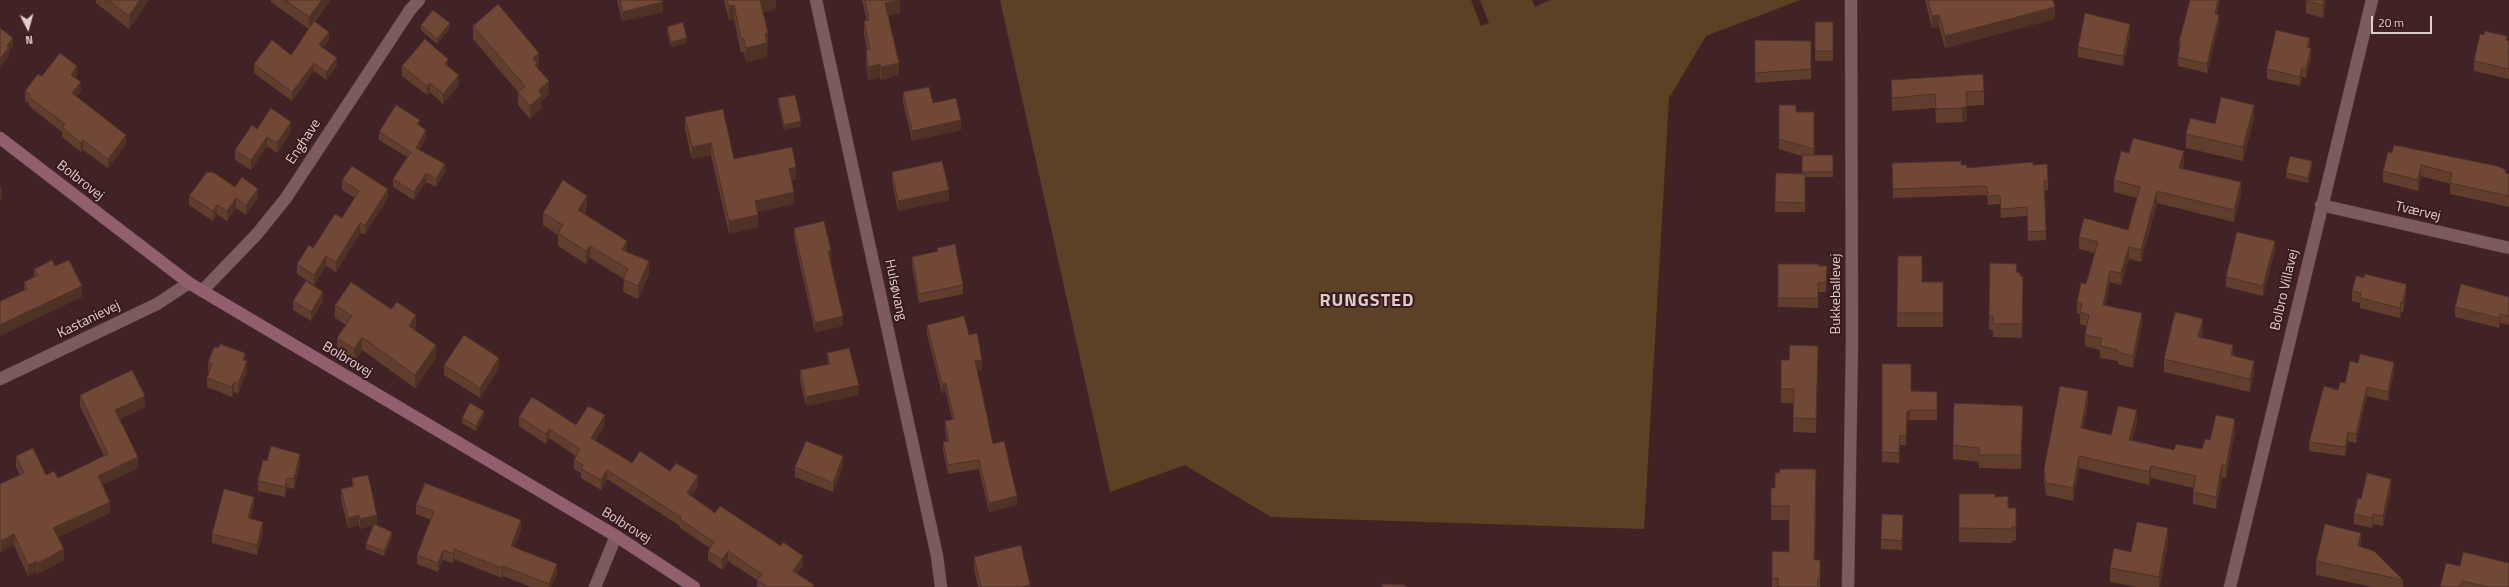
<!DOCTYPE html>
<html>
<head>
<meta charset="utf-8">
<style>
	body { margin:0 }
	#map { position:relative; width:2509px; height:587px; overflow:hidden; background:#412326; font-family:"Titillium Web",sans-serif }
	canvas { display:block }
	.north { position:absolute; left:8px; top:8px; width:40px; height:40px; -webkit-text-stroke:3px #361a1c; paint-order:stroke; rotate:174deg; font-size:11px; font-weight:700; line-height:16px; text-align:center; color:#e1cccd }
	.north::after { content:''; display:block; margin:auto; width:14px; height:18px; background:#e1cccd; clip-path:polygon(50% 0,100% 100%,50% 72%,0 100%) }
	.scale { position:absolute; left:2371px; top:16px; width:61px; height:18px; box-sizing:border-box; border:2px solid #e1cccd; border-top:0; padding-left:5px; font-size:12px; line-height:14px; white-space:nowrap; color:#e1cccd; -webkit-text-stroke:3px #361a1c; paint-order:stroke }
</style>
</head>
<body>
<div id="map">
<canvas width="2509" height="587"></canvas>
<div class="north">N</div>
<div class="scale">20 m</div>
</div>
<script>
const ctx = document.querySelector('canvas').getContext('2d');
ctx.lineJoin = 'round';
function paint(path, color) {
  ctx.fillStyle = color;
  ctx.fill(path, 'evenodd');
}
function poly(rows) {
  const path = new Path2D();
  for (const r of rows) {
    path.moveTo(r[0], r[1]);
    for (let i = 2; i < r.length; i += 2) path.lineTo(r[i], r[i + 1]);
  }
  return path;
}
function strokePath(path, color, width, dash) {
  ctx.strokeStyle = color;
  ctx.lineWidth = width;
  ctx.lineCap = dash ? 'butt' : 'round';
  ctx.setLineDash(dash || []);
  ctx.stroke(path);
}
function drawText(font, color, halo, rows, align = 'center') {
  ctx.font = font + ' "Titillium Web",sans-serif';
  ctx.lineWidth = 4;
  ctx.setLineDash([]);
  ctx.textBaseline = 'middle';
  ctx.strokeStyle = halo;
  ctx.fillStyle = color;
  for (const [text, x, y, turn = 0] of rows) {
    ctx.save();
    ctx.translate(x, y);
    ctx.rotate((+turn || 0) * Math.PI / 180);
    ctx.textAlign = isNaN(turn) ? turn : align;
    if (halo) ctx.strokeText(text, 0, 0);
    ctx.fillText(text, 0, 0);
    ctx.restore();
  }
}
paint(poly([
	[1000,0,1471,0,1481,26,1489,23,1480,0,1532,0,1535,7,1550,0,1800,0,1706,36,1669,98,1644,529,1271,517,1185,465,1110,492]
]), '#5c4224');
const street = poly([
	[816,0,937,556,941,587],
	[2321,205,2509,248],
	[202,291,257,234,286,198,410,10,419,0],
	[0,379,157,304,189,283],
	[595,587,616,536],
	[1848,587,1852,342,1851,0],
	[2230,587,2372,0]
]);
const secondary = poly([
	[0,138,189,283,616,536,694,587]
]);
strokePath(street, '#5a4244', 13);
strokePath(secondary, '#5a4244', 13);
strokePath(street, '#7d5a5c', 12);
strokePath(secondary, '#915f6e', 12);
paint(poly([
	[96,0,149,0,129,29,96,3],
	[271,0,330,0,315,22,329,40,323,48,337,66,326,80,314,71,292,101,254,73,254,64,291,55,309,29,271,2],
	[617,0,662,0,663,12,622,21],
	[724,0,776,0,776,9,763,12,768,33,767,57,746,62,744,52,741,53,734,19,729,20],
	[862,0,900,0,900,13,888,15,899,75,881,80,880,77,868,80,866,62,866,50,867,49,864,34,864,21,867,21],
	[1925,0,2053,0,2055,19,1945,48,1939,27,1932,28],
	[2190,0,2220,0,2217,15,2219,24,2207,73,2178,66,2178,57,2179,50,2179,41],
	[2306,0,2326,0,2323,18,2306,13],
	[1815,22,1833,22,1833,61,1815,61],
	[421,25,450,28,437,44,421,30],
	[473,26,539,66,537,68,549,94,542,101,542,108,530,119,518,105,518,92,473,39],
	[667,27,687,43,671,47,667,32],
	[2130,34,2123,66,2078,57,2078,47],
	[1755,40,1811,41,1811,79,1755,83],
	[2507,40,2509,41,2509,79,2474,71,2474,61],
	[2309,48,2311,58,2306,78,2302,77,2300,86,2267,79,2267,69],
	[402,66,448,67,459,85,443,104,430,92,427,95,402,76],
	[42,76,77,76,76,78,81,91,77,97,126,144,108,168,83,150,81,152,62,137,62,132,29,106,29,103,25,101,25,91],
	[1891,80,1984,91,1984,105,1967,106,1967,120,1962,122,1936,123,1935,108,1892,111],
	[903,92,933,103,961,130,912,141,903,102],
	[778,98,801,126,784,130,778,103],
	[1779,105,1796,112,1814,149,1814,155,1833,155,1833,177,1805,177,1805,212,1775,212,1776,173,1802,174,1802,156,1779,149],
	[685,117,734,159,796,179,792,180,794,204,758,212,758,227,729,234,711,155,692,159,685,129],
	[2254,118,2243,161,2186,148,2186,134,2215,124],
	[420,126,426,138,419,150,445,172,436,187,426,182,414,200,393,187,393,179,407,157,379,140,379,132],
	[257,129,291,132,277,153,267,146,251,170,235,160,235,150],
	[2129,153,2184,162,2183,169,2241,194,2234,222,2157,203,2141,262,2129,259,2121,285,2110,282,2105,306,2142,325,2133,368,2118,364,2118,361,2100,358,2100,350,2085,346,2085,335,2087,326,2080,324,2080,314,2077,314,2077,302,2086,284,2095,253,2079,249,2079,237,2128,230,2137,198,2114,192,2114,180],
	[2392,153,2509,174,2509,207,2450,194,2450,184,2421,176,2418,191,2383,182,2383,171],
	[1892,163,1961,165,1967,168,2033,165,2048,181,2048,190,2045,190,2046,240,2028,241,2027,216,2001,218,2000,204,1988,205,1987,196,1984,195,1893,198],
	[2312,166,2308,183,2286,178,2286,173],
	[892,172,949,200,898,211,892,182],
	[342,180,388,198,365,234,360,233,336,272,326,266,314,285,297,274,297,264,342,218,355,198,342,190],
	[235,187,258,198,246,215,236,208,227,221,217,214,213,221,189,205,189,196],
	[587,208,584,214,627,252,649,274,638,299,623,292,624,279,590,258,586,264,558,246,558,235,543,225,543,213],
	[794,228,831,260,830,260,843,326,815,332,794,238],
	[937,248,963,285,963,294,919,303,912,266,912,257,937,251],
	[2275,251,2263,296,2226,287,2226,277],
	[1898,256,1922,282,1943,282,1943,327,1897,327],
	[1778,264,1827,266,1826,292,1818,292,1818,308,1778,307],
	[55,266,82,297,24,290,24,282,34,277,34,269],
	[2017,272,2020,276,2023,290,2022,338,1993,337,1993,330,1989,330,1989,316],
	[2352,291,2406,298,2403,312,2401,312,2400,318,2360,308,2360,303,2352,301],
	[2509,297,2509,325,2500,323,2499,328,2455,317,2455,307],
	[293,301,323,301,311,321,293,310],
	[335,305,416,328,414,330,436,358,415,388,362,350,354,362,337,350,337,338,346,325,335,318],
	[927,325,969,335,982,369,977,370,993,444,1017,505,989,512,979,469,948,474,943,451,943,442,947,441,945,430,945,421,952,419,946,392,942,393,927,334],
	[2203,332,2201,338,2233,356,2254,374,2250,392,2164,372,2164,359],
	[827,353,859,395,806,406,800,380,800,370,828,365],
	[245,360,247,371,238,394,234,392,232,397,207,387,207,378,209,373,208,372,208,363],
	[1781,360,1818,360,1816,433,1793,432,1794,403,1781,403],
	[1882,364,1911,391,1937,392,1937,420,1910,420,1907,422,1906,445,1900,445,1899,463,1882,462],
	[444,365,499,368,480,398,444,375],
	[2394,371,2388,401,2367,396,2356,443,2348,441,2345,456,2309,451,2309,442,2338,390,2345,383],
	[80,395,145,407,120,419,138,468,102,485,110,513,58,537,64,560,38,574,37,572,28,576,14,545,1,552,0,551,0,484,20,475,16,467,16,456,46,475,58,478,104,456,80,406],
	[2088,403,2083,428,2111,435,2137,423,2132,440,2174,450,2202,449,2210,440,2235,432,2226,478,2222,478,2216,509,2193,504,2193,492,2194,488,2151,478,2149,485,2079,468,2073,501,2046,495,2044,481,2044,469],
	[484,416,476,431,462,423,462,418],
	[519,417,576,425,605,425,595,441,632,463,670,471,698,486,691,496,715,513,803,565,797,574,814,587,757,587,757,580,728,561,722,570,708,560,708,551,710,548,680,528,680,526,607,479,601,490,581,478,581,473,574,469,574,460,576,456,549,438,546,444,519,426],
	[2023,420,2021,469,1979,468,1979,462,1953,459,1953,445],
	[300,463,294,489,287,487,285,497,258,491,258,481],
	[843,466,833,492,795,477,795,467],
	[352,478,377,524,375,525,392,537,384,556,366,549,366,544,373,525,360,529,359,525,348,528,341,499,341,489,352,487],
	[1816,483,1815,560,1820,560,1820,587,1772,587,1772,551,1789,552,1789,520,1771,520,1771,488],
	[2391,489,2383,526,2373,524,2372,528,2354,524,2354,514,2361,499],
	[1959,494,1995,497,2008,508,2016,508,2016,540,2012,541,2012,543,1959,542],
	[416,505,521,530,514,547,557,574,551,587,531,587,503,576,502,578,454,559,453,563,443,560,438,572,417,564,417,555,431,520,416,514],
	[254,506,250,519,263,532,257,555,212,543,212,534],
	[1903,515,1902,550,1881,549,1881,539],
	[2168,542,2160,587,2136,587,2110,582,2110,568,2131,552],
	[974,557,1030,587,978,587,974,568],
	[2316,561,2403,580,2403,587,2372,587,2316,575],
	[2460,566,2509,587,2440,587]
]), '#613d2e');
paint(poly([
	[140,0,149,0,129,29,129,16],
	[322,0,330,0,309,29,309,17],
	[760,0,776,0,776,9,760,13],
	[900,0,900,13,885,16,885,3],
	[2218,0,2220,0,2215,23,2215,14],
	[2324,0,2326,0,2323,18,2323,5],
	[663,2,663,12,622,21,622,12],
	[734,5,734,19,729,20,729,6],
	[2055,7,2055,19,1945,48,1945,36],
	[1939,15,1939,27,1932,28,1932,16],
	[2219,15,2219,24,2207,73,2207,64],
	[450,23,450,28,437,44,437,39],
	[2130,24,2130,34,2123,66,2123,56],
	[329,32,329,40,319,53,319,45],
	[768,33,767,57,746,62,746,48,765,34],
	[13,38,13,46,9,51,9,56,0,67,0,59,7,46],
	[687,38,687,43,671,47,671,42],
	[2310,38,2310,48,2307,57,2307,47],
	[2311,48,2311,58,2306,78,2306,69],
	[539,53,539,66,537,67,537,76,533,58],
	[337,58,337,66,326,80,326,72],
	[448,59,448,68,445,64],
	[314,63,314,71,292,101,292,92],
	[899,63,899,75,881,80,881,67],
	[880,64,880,77,868,80,868,67],
	[77,66,77,76,71,84,71,75],
	[2302,68,2302,77,2300,86,2300,77],
	[459,75,459,85,443,104,443,94],
	[549,81,549,94,542,101,542,108,530,119,530,106,538,91],
	[81,82,81,91,72,103,72,93],
	[430,83,430,92,427,95,427,86],
	[2254,105,2254,118,2243,161,2243,147],
	[1967,106,1967,120,1962,122,1962,108],
	[420,120,420,128,417,124],
	[961,120,961,130,912,141,912,131],
	[801,121,801,126,784,130,784,125],
	[291,122,291,132,277,153,277,143],
	[426,130,426,138,416,156,416,148],
	[126,135,126,144,108,168,108,159],
	[267,137,267,146,251,170,251,160],
	[83,140,83,150,81,152,81,143],
	[711,143,711,155,692,159,692,147],
	[2184,151,2184,162,2179,180,2179,168],
	[2312,161,2312,166,2308,183,2308,178],
	[445,164,445,172,436,187,436,179],
	[2421,165,2421,176,2418,191,2418,180],
	[796,167,796,179,789,181,789,169],
	[426,173,426,182,414,200,414,192],
	[2241,182,2241,194,2234,222,2234,210],
	[2,189,2,198,0,201,0,192],
	[258,189,258,198,246,215,246,205],
	[388,189,388,198,365,234,365,225],
	[949,190,949,200,898,211,898,201],
	[2157,191,2157,203,2141,262,2141,250],
	[794,192,794,204,755,213,755,201],
	[587,196,587,208,578,223,578,210],
	[236,198,236,208,227,221,227,211],
	[217,205,217,214,213,221,213,211],
	[758,215,758,227,729,234,729,221],
	[360,223,360,233,336,272,336,262],
	[627,241,627,254,622,250],
	[2275,241,2275,251,2263,296,2263,286],
	[590,246,590,258,586,264,586,251],
	[2129,247,2129,259,2121,285,2121,273],
	[831,250,831,260,828,260,828,251],
	[326,256,326,266,314,285,314,275],
	[649,261,649,274,638,299,638,286],
	[2110,271,2110,282,2103,317,2103,305],
	[82,286,82,297,0,336,0,325],
	[2406,288,2406,298,2403,312,2403,302],
	[323,292,323,301,311,321,311,312],
	[2401,302,2401,312,2400,318,2400,308],
	[2142,313,2142,325,2133,368,2133,356],
	[2500,314,2500,323,2499,328,2499,318],
	[416,315,416,328,409,338,409,326],
	[843,316,843,326,815,332,815,323],
	[2203,319,2203,332,2198,350,2198,337],
	[362,337,362,350,354,362,354,349],
	[436,345,436,358,415,388,415,375],
	[2233,345,2233,358,2231,355],
	[1818,346,1818,360,1816,433,1816,419],
	[245,353,245,363,243,360],
	[499,358,499,368,480,398,480,388],
	[982,360,982,369,975,370,975,361],
	[247,361,247,371,238,394,238,384],
	[2254,361,2254,374,2250,392,2250,379],
	[2394,362,2394,371,2388,401,2388,392],
	[234,382,234,392,232,397,232,387],
	[946,383,946,392,942,393,942,384],
	[859,385,859,395,806,406,806,397],
	[2367,387,2367,396,2356,443,2356,434],
	[2088,391,2088,403,2081,440,2081,428],
	[145,396,145,407,115,421,115,410],
	[2023,406,2023,420,2021,469,2021,455],
	[1910,410,1910,420,1907,422,1906,445,1907,412],
	[2137,410,2137,423,2129,452,2129,440],
	[484,411,484,416,476,431,476,426],
	[605,415,605,425,591,448,591,438],
	[2235,419,2235,432,2226,478,2226,466],
	[549,429,549,438,546,444,546,434],
	[2348,432,2348,441,2345,456,2345,447],
	[300,454,300,463,294,489,294,479],
	[843,456,843,466,833,492,833,483],
	[2079,456,2079,468,2073,501,2073,488],
	[138,457,138,468,98,487,98,476],
	[2222,465,2222,478,2216,509,2216,497],
	[2151,466,2151,478,2149,485,2149,472],
	[607,470,607,479,601,490,601,480],
	[698,476,698,486,687,502,687,493],
	[287,478,287,487,285,497,285,487],
	[2391,479,2391,489,2383,526,2383,516],
	[1017,496,1017,505,989,512,989,503],
	[254,497,254,506,248,528,248,518],
	[110,502,110,513,53,539,53,528],
	[2373,514,2373,524,2372,528,2372,518],
	[359,515,359,525,348,528,348,518],
	[377,515,377,524,360,529,360,519],
	[521,520,521,530,511,556,511,546],
	[263,522,263,532,257,555,257,545],
	[2168,528,2168,542,2160,587,2159,587,2159,577],
	[392,532,392,537,384,556,384,551],
	[2361,533,2361,547,2358,546],
	[14,534,14,545,1,552,1,541],
	[64,549,64,560,38,574,38,563],
	[454,549,454,559,453,563,453,554],
	[443,550,443,560,438,572,438,563],
	[728,551,728,561,722,570,722,560],
	[803,556,803,565,793,580,793,571],
	[37,561,37,572,28,576,28,565],
	[557,564,557,574,551,587,549,587,549,584],
	[503,566,503,576,502,578,502,568],
	[1030,585,1030,587,1021,587]
]), '#4f3226');
const building = poly([
	[108,0,140,0,129,16,108,0],
	[285,0,322,0,309,17,285,0],
	[620,0,662,0,663,2,622,12,620,0],
	[727,0,760,0,768,33,765,34,767,43,746,48,744,39,741,39,734,5,729,6,727,0],
	[865,0,900,0,885,3,899,63,881,67,880,64,868,67,866,50,870,49,864,21,869,20,865,0],
	[1928,0,2053,0,2055,7,1945,36,1939,15,1932,16,1928,0],
	[2190,0,2218,0,2215,14,2219,15,2207,64,2178,57,2181,42,2179,41,2190,0],
	[2306,0,2324,0,2323,5,2306,1,2306,0],
	[498,4,539,53,533,58,537,63,535,65,549,81,538,91,542,95,530,106,518,92,525,86,473,26,498,4],
	[433,10,450,23,437,39,421,25,433,10],
	[2085,13,2130,24,2123,56,2078,47,2085,13],
	[314,21,329,32,319,45,337,58,326,72,314,63,292,92,254,64,272,40,291,55,314,21],
	[683,22,687,38,671,42,667,27,683,22],
	[1815,22,1833,22,1833,51,1815,51,1815,22],
	[0,28,13,38,7,46,9,47,0,59,0,28],
	[2276,30,2310,38,2307,47,2311,48,2306,69,2302,68,2300,77,2267,69,2276,30],
	[2485,31,2507,36,2506,40,2509,41,2509,48,2508,52,2509,53,2509,69,2474,61,2480,34,2484,35,2485,31],
	[425,39,448,59,445,64,459,75,443,94,430,83,427,86,402,66,425,39],
	[1755,40,1811,41,1811,69,1755,73,1755,40],
	[60,53,77,66,71,75,81,82,72,93,126,135,108,159,83,140,81,143,62,127,65,124,29,97,30,95,25,91,38,74,42,76,60,53],
	[1983,74,1984,91,1966,92,1967,106,1962,108,1936,109,1935,94,1892,98,1891,80,1983,74],
	[929,87,933,103,956,98,961,120,912,131,903,92,929,87],
	[795,95,801,121,784,125,778,98,795,95],
	[2221,97,2254,105,2243,147,2186,134,2190,118,2215,124,2221,97],
	[396,105,420,120,417,124,426,130,416,148,445,164,436,179,426,173,414,192,393,179,411,152,379,132,396,105],
	[1779,105,1796,105,1796,112,1814,112,1814,149,1779,139,1779,105],
	[271,108,291,122,277,143,267,137,251,160,235,150,252,125,257,129,271,108],
	[723,109,734,159,792,147,796,167,789,169,794,192,755,201,758,215,729,221,711,143,692,147,685,117,723,109],
	[2133,138,2184,151,2179,168,2241,182,2234,210,2157,191,2141,250,2129,247,2121,273,2110,271,2103,305,2142,313,2133,356,2118,352,2118,350,2100,346,2102,338,2085,335,2089,315,2080,312,2082,303,2077,302,2081,283,2086,284,2098,242,2079,237,2084,218,2128,230,2140,187,2114,180,2121,151,2129,153,2133,138],
	[2394,145,2497,166,2506,170,2505,173,2509,174,2509,196,2450,183,2452,173,2421,165,2418,180,2383,171,2388,152,2392,153,2394,145],
	[1802,155,1833,155,1833,172,1802,172,1802,155],
	[2290,156,2312,161,2308,178,2286,173,2290,156],
	[942,161,949,190,898,201,892,172,942,161],
	[1961,161,1961,165,1967,165,1967,168,2033,162,2033,165,2047,164,2048,181,2044,181,2046,231,2028,232,2027,207,2001,209,2000,195,1988,196,1987,187,1984,186,1893,189,1892,163,1961,161],
	[352,166,388,189,365,225,360,223,336,262,326,256,314,275,297,264,309,245,313,248,335,214,342,218,359,191,342,180,352,166],
	[207,172,213,172,235,187,242,177,258,189,246,205,236,198,227,211,217,205,213,211,189,196,207,172],
	[1776,173,1805,174,1805,203,1775,202,1776,173],
	[563,180,587,196,578,210,627,241,622,250,649,261,638,286,623,279,628,269,590,246,586,251,558,233,563,225,543,213,563,180],
	[0,187,2,189,0,192,0,187],
	[824,221,831,250,828,251,843,316,815,323,794,228,824,221],
	[2237,232,2275,241,2263,286,2226,277,2237,232],
	[955,244,963,285,919,294,912,257,938,251,937,248,955,244],
	[1898,256,1922,256,1922,282,1943,282,1943,313,1897,313,1898,256],
	[52,260,55,266,69,260,82,286,0,325,0,301,27,289,24,282,38,275,34,269,52,260],
	[1990,263,2017,264,2016,272,2020,273,2020,276,2023,276,2022,324,1993,324,1993,316,1989,316,1990,263],
	[1778,264,1819,264,1818,266,1827,266,1826,282,1818,283,1818,298,1778,298,1778,264],
	[2365,274,2406,284,2406,288,2403,302,2401,302,2400,308,2360,298,2361,293,2352,291,2356,276,2364,278,2365,274],
	[306,281,323,292,311,312,293,301,306,281],
	[351,282,391,309,397,302,416,315,409,326,436,345,415,375,362,337,354,349,337,338,352,316,335,305,351,282],
	[2461,284,2509,297,2509,316,2500,314,2499,318,2455,307,2461,284],
	[2175,312,2203,319,2198,337,2233,345,2231,355,2254,361,2250,379,2164,359,2175,312],
	[964,316,969,335,977,333,982,360,975,361,993,444,1004,441,1017,496,989,503,979,460,948,465,943,442,949,441,945,421,954,419,946,383,942,384,927,325,964,316],
	[464,335,499,358,480,388,444,365,464,335],
	[220,344,245,353,243,360,247,361,238,384,234,382,232,387,207,378,212,364,208,363,214,347,218,348,220,344],
	[1790,345,1818,346,1816,419,1793,418,1794,389,1781,389,1781,360,1789,360,1790,345],
	[849,348,859,385,806,397,800,370,830,364,827,353,849,348],
	[2360,354,2394,362,2388,392,2367,387,2356,434,2348,432,2345,447,2309,442,2324,386,2338,390,2340,382,2345,383,2350,361,2358,363,2360,354],
	[1882,364,1911,364,1911,391,1937,392,1937,410,1910,410,1907,412,1906,436,1900,435,1899,453,1882,452,1882,364],
	[132,370,145,396,115,410,138,457,98,476,110,502,53,528,64,549,38,563,37,561,28,565,14,534,1,541,0,539,0,484,24,473,16,456,33,448,46,475,54,471,58,478,108,454,80,395,132,370],
	[2060,386,2088,391,2081,428,2111,435,2118,406,2137,410,2129,440,2174,450,2176,444,2202,449,2205,439,2210,440,2216,415,2235,419,2226,466,2222,465,2216,497,2193,492,2196,476,2151,466,2149,472,2079,456,2073,488,2046,483,2044,469,2060,386],
	[531,398,534,398,576,425,588,406,605,415,591,438,632,463,640,451,670,471,676,463,698,476,687,493,715,513,720,506,781,546,783,542,803,556,793,571,814,585,813,587,768,587,757,580,762,574,728,551,722,560,708,551,714,542,680,519,681,517,607,470,601,480,581,469,583,465,574,460,580,449,549,429,546,434,519,417,531,398],
	[470,403,484,411,476,426,462,418,470,403],
	[1954,403,2023,406,2021,455,1979,455,1979,448,1953,445,1954,403],
	[806,441,843,456,833,483,795,467,806,441],
	[271,446,300,454,294,479,287,478,285,487,258,481,263,460,267,461,271,446],
	[1780,469,1816,469,1814,560,1820,560,1820,578,1818,578,1818,587,1778,587,1778,578,1772,578,1772,551,1789,552,1789,506,1771,506,1771,488,1775,488,1775,473,1779,473,1780,469],
	[2367,473,2391,479,2383,516,2373,514,2372,518,2354,514,2358,498,2361,499,2367,473],
	[368,475,377,515,360,519,359,515,348,518,341,489,354,486,352,478,368,475],
	[425,483,521,520,511,546,557,564,549,584,503,566,502,568,454,549,453,554,443,550,438,563,417,555,434,511,416,505,425,483],
	[224,489,254,497,248,518,263,522,257,545,212,534,224,489],
	[1959,494,1995,494,1995,497,2008,496,2008,508,2016,508,2016,527,2012,527,2012,529,1959,528,1959,494],
	[1882,514,1903,515,1902,541,1881,539,1882,514],
	[2137,522,2168,528,2159,577,2110,568,2114,548,2131,552,2137,522],
	[374,524,392,532,384,551,366,544,374,524],
	[2325,524,2361,533,2358,546,2374,551,2403,580,2316,561,2325,524],
	[1021,545,1030,585,1021,587,981,587,974,557,1021,545],
	[2463,552,2509,563,2509,587,2489,587,2462,581,2460,587,2440,587,2446,563,2460,566,2463,552],
	[1382,584,1405,585,1405,587,1382,587,1382,584]
]);
paint(building, '#714736');
strokePath(building, '#4f3226', 1);
drawText('14px', '#e1cccd', '#361a1c', [
	["Enghave",304,142,-57],
	["Bolbrovej",80,181,38],
	["Tværvej",2418,212,13],
	["Hulsøvang",895,290,78],
	["Bolbro Villavej",2285,290,-77],
	["Bukkeballevej",1837,294,-90],
	["Kastanievej",89,320,-26],
	["Bolbrovej",347,360,31],
	["Bolbrovej",626,526,32]
]);
ctx.letterSpacing = '1px';
drawText('bold 18px', '#e1cccd', '#361a1c', [
	["RUNGSTED",1367,302]
]);
ctx.letterSpacing = '0px';
</script>
</body>
</html>
